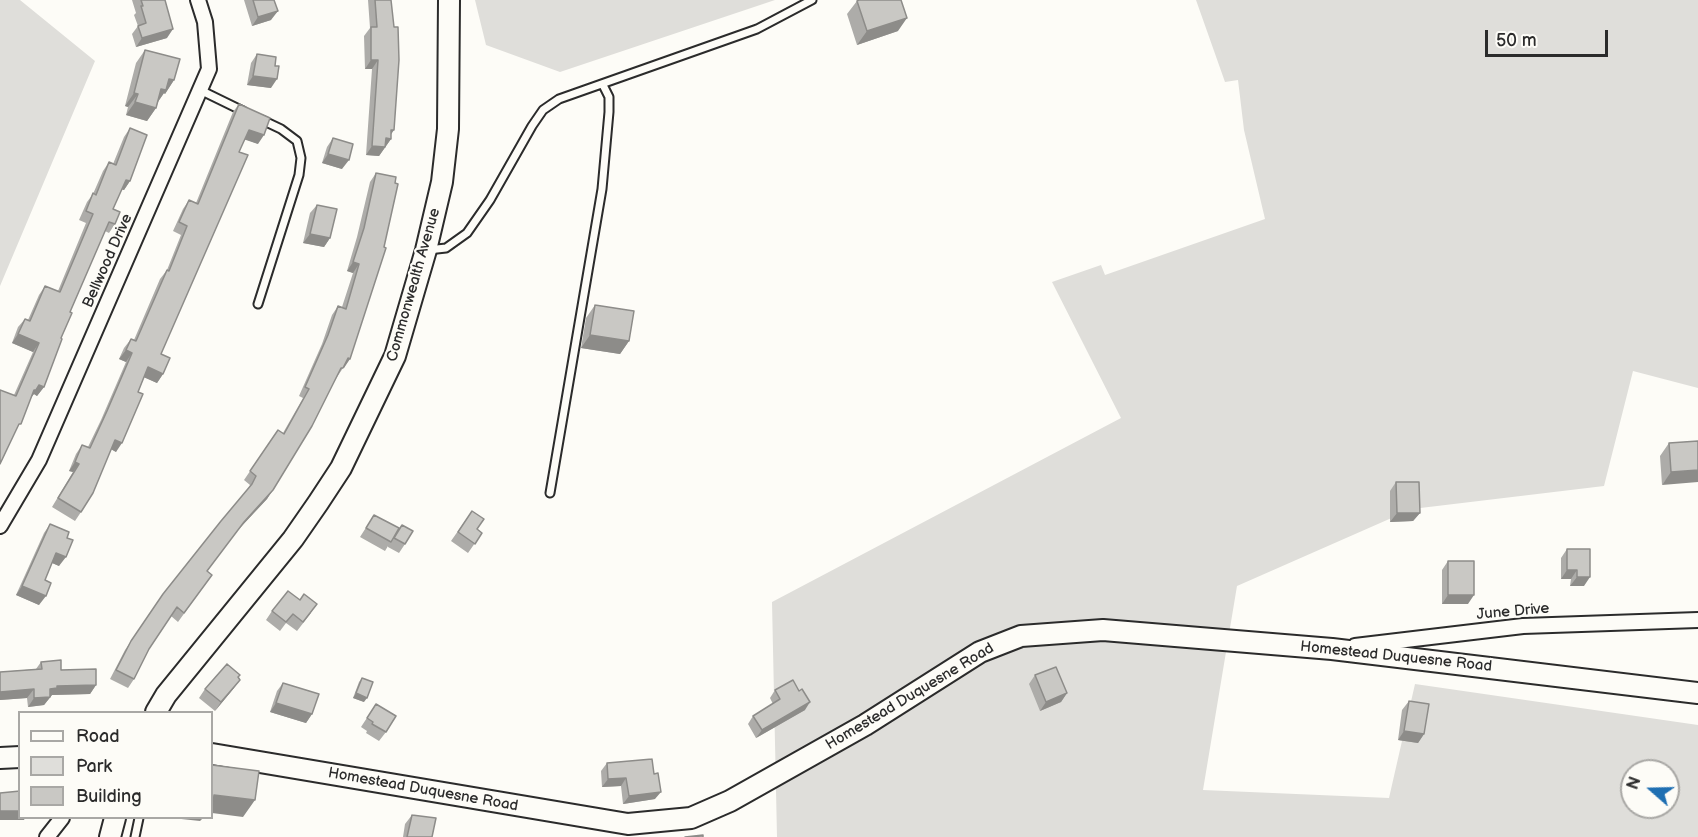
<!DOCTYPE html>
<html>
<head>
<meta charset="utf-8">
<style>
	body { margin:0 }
	#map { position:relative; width:1698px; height:837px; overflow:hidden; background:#fdfcf7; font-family:"Balsamiq Sans",sans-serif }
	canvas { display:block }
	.legend { position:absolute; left:18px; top:711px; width:195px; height:108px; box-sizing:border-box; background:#fdfcf7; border:2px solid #a9a8a5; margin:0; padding:8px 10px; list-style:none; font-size:18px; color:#2b2b2b }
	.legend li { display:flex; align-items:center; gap:12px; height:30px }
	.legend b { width:30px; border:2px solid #a9a8a5 }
	.north { position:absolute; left:1620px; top:759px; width:60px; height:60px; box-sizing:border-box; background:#fdfcf7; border:2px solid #a9a8a5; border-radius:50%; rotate:290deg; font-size:16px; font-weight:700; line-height:24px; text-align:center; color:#2b2b2b }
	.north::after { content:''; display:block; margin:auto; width:21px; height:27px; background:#1f6fb2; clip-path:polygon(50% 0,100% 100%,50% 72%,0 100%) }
	.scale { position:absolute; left:1485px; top:30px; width:123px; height:27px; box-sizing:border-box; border:3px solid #2b2b2b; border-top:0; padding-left:8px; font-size:18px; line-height:21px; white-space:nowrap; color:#2b2b2b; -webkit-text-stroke:4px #fdfcf7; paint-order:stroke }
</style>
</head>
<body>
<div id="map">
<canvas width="1698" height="837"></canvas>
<ul class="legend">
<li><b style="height:8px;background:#fdfcf7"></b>Road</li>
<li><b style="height:16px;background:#dfdeda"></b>Park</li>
<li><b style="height:16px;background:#c9c8c4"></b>Building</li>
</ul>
<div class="north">N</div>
<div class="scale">50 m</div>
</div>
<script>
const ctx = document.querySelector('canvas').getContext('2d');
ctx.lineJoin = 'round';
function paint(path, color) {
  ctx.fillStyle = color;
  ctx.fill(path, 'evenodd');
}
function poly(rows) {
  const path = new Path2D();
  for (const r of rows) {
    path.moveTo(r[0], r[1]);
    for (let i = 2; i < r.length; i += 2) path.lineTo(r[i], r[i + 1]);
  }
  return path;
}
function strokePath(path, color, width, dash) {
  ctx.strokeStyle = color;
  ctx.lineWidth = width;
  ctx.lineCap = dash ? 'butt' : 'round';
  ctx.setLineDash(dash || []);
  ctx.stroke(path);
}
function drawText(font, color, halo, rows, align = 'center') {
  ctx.font = font + ' "Balsamiq Sans",sans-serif';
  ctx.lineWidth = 4.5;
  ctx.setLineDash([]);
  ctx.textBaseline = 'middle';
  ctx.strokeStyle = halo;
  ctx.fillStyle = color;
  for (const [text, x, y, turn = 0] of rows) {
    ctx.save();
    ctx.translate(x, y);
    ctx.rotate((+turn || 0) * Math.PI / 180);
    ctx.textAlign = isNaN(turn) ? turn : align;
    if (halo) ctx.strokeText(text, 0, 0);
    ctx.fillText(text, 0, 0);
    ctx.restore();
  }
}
paint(poly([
	[0,0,20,0,95,61,0,286],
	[475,0,775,0,560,72,486,45],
	[1196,0,1698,0,1698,388,1633,371,1604,486,1412,509,1237,586,1203,790,1389,798,1415,684,1698,725,1698,837,777,837,772,602,1121,418,1052,282,1101,265,1105,275,1265,219,1244,130,1238,80,1225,82],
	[1632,771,1668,771,1668,807,1632,807]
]), '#dfdeda');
const lane = poly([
	[200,90,243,111],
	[428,250,446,248,467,233,490,200,532,126,543,110,559,99,757,29,812,0],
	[258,304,299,175,301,158,297,141,281,129,262,120],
	[550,493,602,189,609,112,609,97,603,85],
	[135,837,139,818]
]);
const street = poly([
	[0,526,39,460,209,69,205,22,198,0],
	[1355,646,1523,626,1698,620],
	[47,837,62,818]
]);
const secondary = poly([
	[156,712,166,695,293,539,318,503,341,468,395,356,426,250,442,182,448,129,449,0],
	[212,754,628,824,691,818,730,801,865,725,980,652,1021,636,1103,630,1332,649,1698,693],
	[0,758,20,757],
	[110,837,115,818]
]);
strokePath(lane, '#2b2b2b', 11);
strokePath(street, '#2b2b2b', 18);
strokePath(secondary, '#2b2b2b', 24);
strokePath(lane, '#fdfcf7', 7);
strokePath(street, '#fdfcf7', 14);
strokePath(secondary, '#fdfcf7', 20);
paint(poly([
	[132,0,165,0,167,38,136,47,132,34,138,26,134,15,136,13],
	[244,0,274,0,271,20,252,26],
	[368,0,391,0,391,139,379,156,366,155,372,69,365,69,364,36,370,28],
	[857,1,898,31,857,45,847,14],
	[145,50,174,80,165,94,164,93,158,102,156,108,147,121,126,115,128,107,125,106,136,63],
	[257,54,271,88,247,85,251,63],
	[239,104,258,144,245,139,239,152,161,354,163,374,157,383,144,377,116,452,111,449,81,512,75,521,52,507,73,472,69,471,76,454,82,445,88,447,101,420,126,362,119,359,124,348,131,339,134,340,160,279,167,270,181,235,173,231,183,209,189,200,196,203,233,112],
	[130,128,130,181,124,190,122,189,113,209,115,224,109,233,105,231,70,312,44,387,37,396,34,394,31,397,14,395,33,352,12,343,18,327,25,319,28,320,39,295,45,286,58,291,86,223,79,220,87,202,93,194,103,171,109,162,113,164,124,137],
	[333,138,342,169,322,163,327,147],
	[376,173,344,368,343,368,337,377,267,499,238,530,207,571,212,575,178,622,171,616,149,649,134,679,128,688,110,679,125,650,163,594,249,488,250,485,244,480,278,430,283,433,303,398,299,396,322,344,332,315,338,306,342,307,353,273,347,271,357,237,370,182],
	[317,205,330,238,324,247,303,243,310,213],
	[595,305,629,341,620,354,581,348,586,318],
	[1698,441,1662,485,1660,456,1669,443],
	[1396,482,1420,513,1413,521,1390,522,1390,491],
	[472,511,477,529,482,533,468,553,451,541],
	[374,515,405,544,399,553,388,547,388,546,385,551,360,537],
	[50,524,67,538,59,566,52,563,45,580,39,605,16,595,44,533],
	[1567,549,1584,586,1570,586,1571,579,1561,579,1561,558],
	[1448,561,1468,604,1442,604,1442,570],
	[272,611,311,613,297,631,286,623,280,631,266,620],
	[41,662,61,670,96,685,90,694,52,695,44,705,28,707,27,698,0,700,0,672,36,669],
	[1035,675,1067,693,1061,702,1040,711,1029,684],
	[362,678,364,702,353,698,359,682],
	[283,683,312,714,306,723,270,712,277,691],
	[234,688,215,711,199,698,205,689],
	[775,690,805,710,756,738,748,724,753,716,773,704,770,698],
	[1409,701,1424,734,1418,743,1398,740,1402,710],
	[376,704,386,732,379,741,366,733,367,731,361,727],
	[607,763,654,774,655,799,623,804,621,786,602,787,601,771],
	[412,815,432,837,403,837,405,824]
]), '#adaca9');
paint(poly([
	[278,11,271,20,252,26,258,17],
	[907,18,898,31,857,45,867,31],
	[173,29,167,38,136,47,142,38],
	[371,60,378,60,372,69,365,69],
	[253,76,277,79,271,88,247,85],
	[169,79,174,80,165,94,164,93,157,103,152,102],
	[134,93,138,94,128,107,125,106],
	[135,102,156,108,147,121,126,115],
	[249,130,264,135,258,144,243,139],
	[391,130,394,130,388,139,391,139,379,156,366,155,372,146],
	[328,154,349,160,342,169,322,163],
	[126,180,130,181,124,190,120,189],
	[310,234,330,238,324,247,303,243],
	[353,262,359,264,353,273,347,271],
	[18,334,39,343,33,352,12,343],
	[590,335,629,341,620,354,581,348],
	[126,350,132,353,126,362,119,359],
	[348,358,350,359,344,368,341,367],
	[148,367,163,374,157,383,141,376],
	[39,385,44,387,37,396,34,394,30,399,34,390],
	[115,440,122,443,116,452,109,448],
	[75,462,79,464,73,472,69,471],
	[1698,470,1698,482,1662,485,1671,472],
	[273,490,267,499,238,530,244,522],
	[1397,513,1420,513,1413,521,1390,522],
	[56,553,66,557,59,566,50,562],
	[1567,570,1577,570,1571,579,1561,579],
	[1577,577,1590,577,1584,586,1570,586],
	[22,586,46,596,39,605,16,595],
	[1448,595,1474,595,1468,604,1442,604],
	[240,680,234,688,215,711,221,702],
	[96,685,90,694,52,695,44,705,28,707,34,698,50,689,57,686],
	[34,689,27,698,0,700,0,692],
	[356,693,367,698,364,702,353,698],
	[1067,693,1061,702,1040,711,1046,702],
	[810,702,805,710,756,738,762,730],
	[276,703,312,714,306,723,270,712],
	[1404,731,1424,734,1418,743,1398,740],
	[626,778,621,786,602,787,608,779],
	[661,792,655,799,623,804,629,796],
	[214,795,255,800,243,817,212,813,212,798],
	[0,811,20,811,20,818,25,818,24,820,0,820],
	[172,818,203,818,200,821]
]), '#8d8c89');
const building = poly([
	[141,0,165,0,173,29,142,38,138,26,146,23,141,6,143,6,141,0],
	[253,0,274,0,278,11,258,17,253,0],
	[375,0,391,0,394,27,398,27,399,60,394,130,391,130,391,139,386,138,385,147,372,146,378,60,371,60,371,27,377,27,375,0],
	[859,0,901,0,907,18,867,31,857,1,859,0],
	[145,50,180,59,174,80,169,79,166,90,161,89,156,108,135,102,138,94,134,93,145,50],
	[257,54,276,57,275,66,279,66,277,79,253,76,257,54],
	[239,104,270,118,264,135,249,130,239,152,248,155,161,354,170,358,163,374,148,367,138,392,143,394,122,443,115,440,93,493,81,512,58,498,79,464,75,462,82,445,90,448,107,411,132,353,126,350,131,339,136,341,167,270,169,271,187,226,179,222,189,200,198,204,239,104],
	[130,128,147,135,130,181,126,180,113,209,120,212,115,224,109,222,70,312,72,313,61,338,62,339,44,387,39,385,36,390,34,390,21,424,19,424,0,464,0,390,16,396,39,343,18,334,25,319,30,321,45,286,60,292,93,214,86,211,93,193,96,195,109,162,116,165,130,128],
	[333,138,353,144,349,160,328,154,333,138],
	[376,173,396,177,395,183,398,184,384,247,386,248,350,359,348,358,343,368,341,368,312,426,273,490,244,522,207,571,212,575,184,613,177,607,149,649,134,679,116,670,131,641,163,594,221,521,252,484,256,476,250,471,278,430,284,434,309,389,305,387,328,335,338,306,346,309,359,264,353,262,364,228,376,173],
	[317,205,337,209,330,238,310,234,317,205],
	[595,305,634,311,629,341,590,335,595,305],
	[1698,441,1698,470,1671,472,1669,443,1698,441],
	[1396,482,1419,482,1420,513,1397,513,1396,482],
	[472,511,484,519,477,529,482,533,475,544,458,532,472,511],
	[374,515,399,528,391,542,366,528,374,515],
	[50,524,69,532,67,538,73,540,66,557,56,553,45,580,51,583,46,596,22,586,50,524],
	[402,525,413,531,405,544,394,538,402,525],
	[1567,549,1590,549,1590,577,1577,577,1577,570,1567,570,1567,549],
	[1448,561,1474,561,1474,595,1448,595,1448,561],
	[288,591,300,600,304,594,317,604,303,622,293,614,286,622,272,611,288,591],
	[61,660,61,670,96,669,96,685,57,686,57,688,50,689,50,697,34,698,34,689,0,692,0,672,42,669,41,662,61,660],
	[227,664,240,675,238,677,240,680,221,702,205,689,227,664],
	[1056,667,1067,693,1046,702,1035,675,1056,667],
	[362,678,373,682,367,698,356,693,362,678],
	[793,680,799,691,802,689,810,702,762,730,753,716,780,699,775,690,793,680],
	[283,683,319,694,312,714,276,703,283,683],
	[1409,701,1429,704,1424,734,1404,731,1409,701],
	[376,704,396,716,386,732,372,724,373,722,367,718,376,704],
	[652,759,654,774,658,773,661,792,629,796,626,778,608,779,607,763,652,759],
	[212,765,259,771,255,800,214,795,213,804,212,804,212,765],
	[20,791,20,811,0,811,0,793,20,791],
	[412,815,436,818,432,837,407,837,412,815],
	[703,835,703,837,685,837,703,835]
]);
paint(building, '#c9c8c4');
strokePath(building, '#8d8c89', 1.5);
drawText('15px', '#2b2b2b', '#fdfcf7', [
	["Bellwood Drive",108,261,-66],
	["Commonwealth Avenue",414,285,-74],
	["June Drive",1513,612,-5],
	["Homestead Duquesne Road",1396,657,6],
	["Homestead Duquesne Road",910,697,-31],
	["Homestead Duquesne Road",423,790,10]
]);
</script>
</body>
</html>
